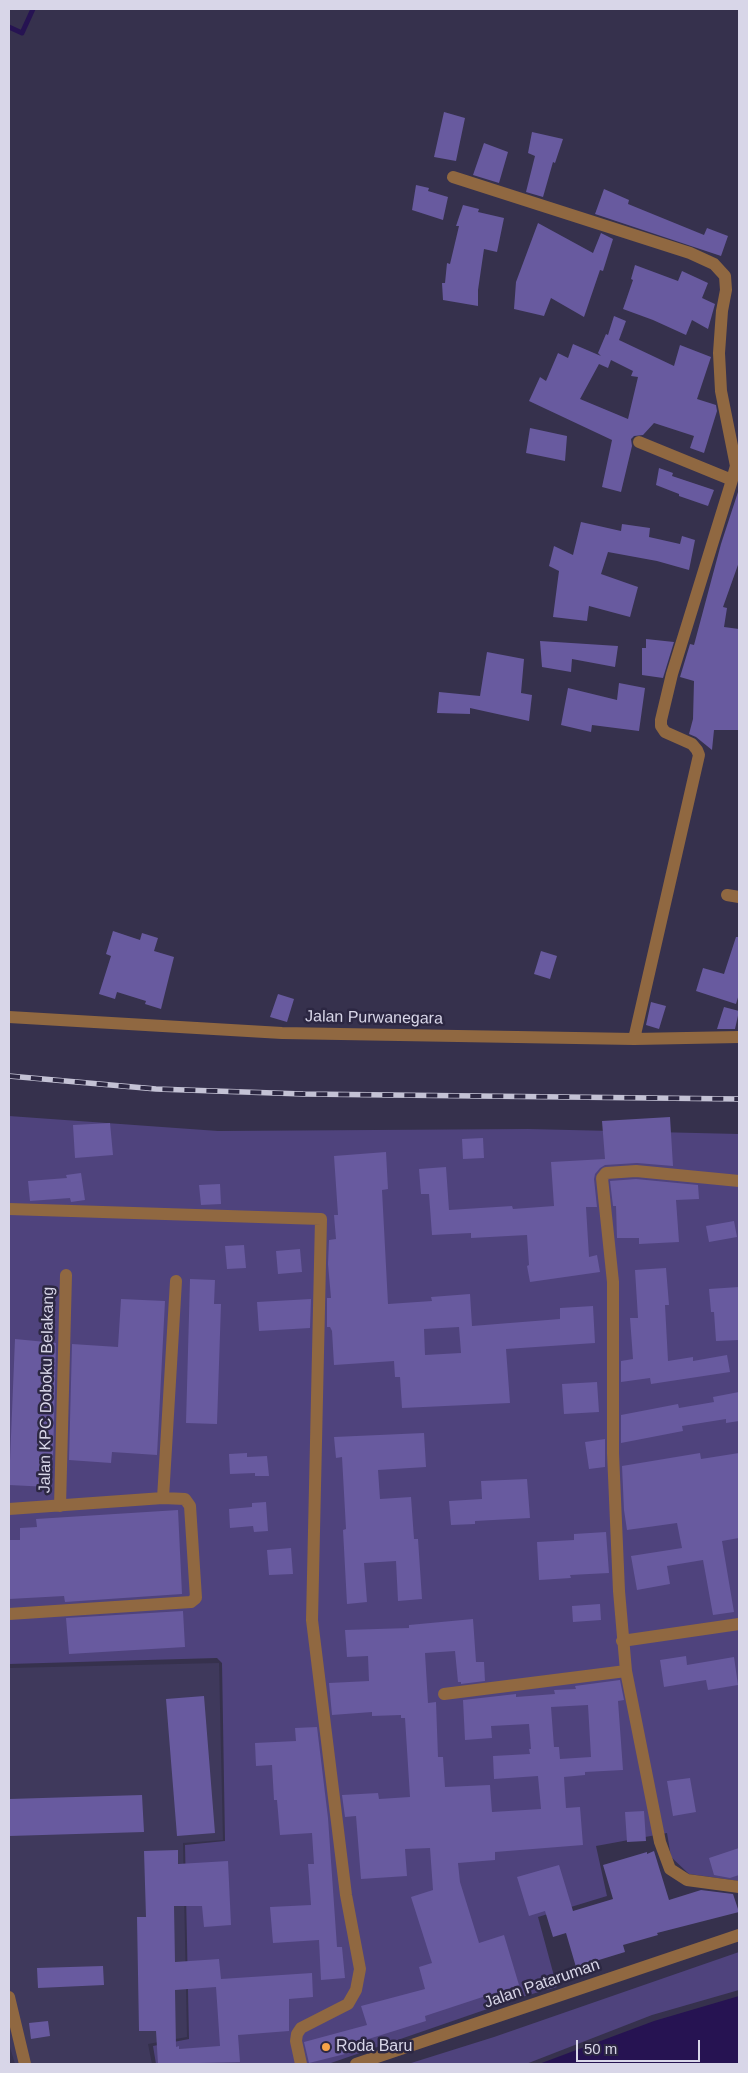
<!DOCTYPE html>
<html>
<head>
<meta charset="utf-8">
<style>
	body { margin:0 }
	#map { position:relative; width:748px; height:2073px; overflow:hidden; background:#36314d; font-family:Arial,sans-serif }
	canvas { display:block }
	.frame { position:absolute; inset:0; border:10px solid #d8d6e8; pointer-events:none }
	.scale { position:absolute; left:576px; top:2040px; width:124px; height:22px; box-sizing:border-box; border:2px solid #d8d6e8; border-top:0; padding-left:6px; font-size:15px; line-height:18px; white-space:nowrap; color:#d8d6e8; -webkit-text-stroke:4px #2c2742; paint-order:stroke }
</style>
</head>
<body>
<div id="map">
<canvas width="748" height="2073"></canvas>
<div class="frame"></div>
<div class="scale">50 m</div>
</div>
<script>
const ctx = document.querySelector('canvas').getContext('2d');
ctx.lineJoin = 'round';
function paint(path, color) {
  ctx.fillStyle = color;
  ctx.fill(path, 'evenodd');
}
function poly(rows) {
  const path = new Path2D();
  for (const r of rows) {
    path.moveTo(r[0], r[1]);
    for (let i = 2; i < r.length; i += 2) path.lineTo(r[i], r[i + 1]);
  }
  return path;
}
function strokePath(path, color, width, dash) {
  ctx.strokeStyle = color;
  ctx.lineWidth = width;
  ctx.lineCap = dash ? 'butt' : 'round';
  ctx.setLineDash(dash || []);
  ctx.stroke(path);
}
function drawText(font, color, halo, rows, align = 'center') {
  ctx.font = font + ' Arial,sans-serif';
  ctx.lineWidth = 5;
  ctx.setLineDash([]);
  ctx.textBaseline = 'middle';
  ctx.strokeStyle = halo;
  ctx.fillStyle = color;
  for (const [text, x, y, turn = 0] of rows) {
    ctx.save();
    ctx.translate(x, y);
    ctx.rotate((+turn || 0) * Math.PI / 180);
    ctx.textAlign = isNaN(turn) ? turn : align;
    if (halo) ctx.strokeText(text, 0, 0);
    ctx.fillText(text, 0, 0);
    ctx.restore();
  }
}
paint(poly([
	[219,1663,223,1840,183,1843,187,2037,148,2044,152,2064,15,2064,9,2044,9,1668]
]), '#3f395c');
paint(poly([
	[9,1116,218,1131,528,1129,739,1134,739,1881,689,1874,671,1857,667,1833,596,1846,607,1896,538,1917,557,1987,525,1996,328,2064,156,2064,153,2046,189,2039,185,1845,225,1841,222,1663,217,1658,9,1664],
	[739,1952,739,1990,652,2015,526,2064,408,2064,494,2037]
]), '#4f437d');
paint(poly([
	[739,1996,739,2064,539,2064,654,2021]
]), '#261352');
strokePath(poly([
	[9,27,22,33,33,9]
]), '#261352', 5);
paint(poly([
	[444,112,465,118,456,161,434,157],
	[532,132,563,139,555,163,553,162,543,197,526,192,535,156,528,153],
	[484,143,508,152,499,183,473,175],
	[416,185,429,188,428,191,448,197,443,220,412,210],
	[604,189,629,200,628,204,704,235,707,228,728,236,721,256,595,214],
	[463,205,479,209,478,212,504,218,497,252,484,249,478,290,478,306,443,300,442,283,445,283,447,263,450,264,459,226,456,226],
	[538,223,593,253,601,233,613,239,603,271,600,270,584,317,551,298,544,316,514,309,516,282],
	[635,265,678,281,682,271,708,283,702,298,715,304,708,329,692,320,686,335,653,320,623,309,633,280,631,279],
	[614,316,626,321,619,340,674,366,680,345,711,357,697,399,716,405,717,411,704,453,690,448,694,436,654,423,643,435,634,436,631,439,632,446,621,492,602,487,612,440,529,401,540,377,546,381,558,353,568,358,573,344,601,356,598,353,606,334,608,335],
	[611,360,633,371,631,376,638,377,628,419,580,399,599,364,608,368],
	[530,428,567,436,565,461,526,453],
	[659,468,673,473,672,476,714,490,708,506,679,496,679,494,656,485],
	[738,492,739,492,739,562,723,607,727,608,724,627,739,629,739,730,714,730,712,750,696,737,689,734,693,719,694,681,680,677,690,644,694,645,721,544],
	[581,522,621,531,622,524,650,528,649,537,680,544,682,536,695,540,689,570,657,561,608,552,601,574,638,587,630,617,589,606,587,621,553,617,559,571,549,566,554,546,573,555],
	[646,639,674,642,663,678,642,675,642,648,646,648],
	[540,641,618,646,615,667,572,659,571,672,542,667],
	[487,652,524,659,521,693,532,695,529,721,470,708,470,714,437,713,439,692,480,696],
	[619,683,645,688,639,731,592,725,591,732,561,725,568,688,617,700],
	[113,931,140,940,142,933,158,938,154,951,174,957,161,1009,145,1004,146,1001,117,992,115,999,99,994,111,956,106,954],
	[736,937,739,937,739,994,736,1004,696,991,703,968,724,974],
	[541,951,557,956,550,979,534,974],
	[278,994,294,999,287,1022,270,1017],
	[651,1002,666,1006,659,1029,646,1025],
	[724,1007,739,1011,735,1029,717,1029],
	[670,1117,673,1166,637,1163,605,1165,600,1168,595,1174,594,1179,597,1207,586,1207,589,1257,597,1255,600,1272,530,1282,527,1266,529,1265,527,1235,471,1238,471,1233,432,1235,429,1194,421,1194,419,1169,446,1167,449,1210,512,1206,513,1209,554,1206,551,1162,605,1159,602,1121],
	[110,1123,113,1155,75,1158,73,1125],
	[483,1138,484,1158,463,1159,462,1139],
	[386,1152,388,1189,382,1190,388,1304,432,1301,431,1297,470,1294,472,1326,560,1319,560,1308,593,1306,595,1343,506,1349,510,1403,402,1408,400,1377,395,1377,394,1361,334,1365,332,1331,330,1327,327,1327,327,1298,331,1298,328,1264,329,1240,336,1239,334,1215,338,1215,334,1156],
	[459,1327,461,1353,425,1355,424,1329],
	[81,1173,85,1200,71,1202,70,1198,30,1201,28,1181,67,1178,66,1175],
	[636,1179,698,1185,699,1199,676,1200,679,1242,639,1244,639,1238,617,1238,616,1206,613,1206,610,1181],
	[220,1184,221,1204,201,1205,199,1185],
	[734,1221,737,1237,709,1242,706,1226],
	[244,1245,246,1268,227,1269,225,1246],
	[300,1249,302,1272,278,1274,276,1251],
	[666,1268,669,1305,665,1305,668,1361,693,1357,693,1361,727,1355,730,1372,651,1384,650,1378,621,1382,621,1361,633,1359,630,1318,638,1318,635,1270],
	[190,1279,215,1280,214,1304,221,1304,217,1424,186,1423],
	[739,1287,739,1340,716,1341,714,1312,711,1312,709,1289],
	[121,1299,165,1301,157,1455,112,1452,111,1463,69,1460,72,1344,118,1347],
	[311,1299,310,1328,259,1331,257,1302],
	[15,1339,56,1343,53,1459,50,1458,49,1487,9,1485],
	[597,1382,599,1412,564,1414,562,1384],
	[739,1392,739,1421,726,1423,726,1419,682,1426,683,1431,621,1443,621,1415,678,1404,679,1408,714,1402,713,1397],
	[424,1433,426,1467,378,1470,380,1499,411,1497,414,1539,418,1539,422,1599,398,1601,396,1561,364,1563,367,1602,347,1604,343,1530,346,1529,342,1457,336,1458,334,1437],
	[605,1439,605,1467,589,1469,585,1442],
	[247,1453,247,1457,267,1456,269,1476,255,1476,255,1473,230,1474,229,1454],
	[700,1453,701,1459,739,1453,739,1538,722,1541,734,1612,713,1615,703,1560,667,1566,670,1584,637,1590,631,1556,682,1548,677,1523,627,1530,624,1510,622,1466],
	[527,1479,530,1518,475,1521,475,1524,451,1525,449,1501,482,1499,481,1481],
	[266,1502,268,1531,254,1532,253,1526,230,1528,229,1509,252,1507,252,1503],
	[178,1510,182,1594,65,1602,64,1596,9,1599,9,1540,20,1540,20,1528,37,1527,36,1519],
	[606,1532,609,1573,570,1575,571,1578,539,1580,537,1542,574,1540,574,1534],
	[291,1548,293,1574,269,1575,267,1550],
	[600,1604,601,1620,573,1622,572,1606],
	[183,1611,185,1647,69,1654,66,1618],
	[473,1619,476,1662,484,1662,485,1681,461,1684,461,1682,458,1682,455,1651,425,1653,428,1703,436,1702,438,1757,443,1757,445,1787,490,1785,492,1812,541,1809,538,1776,494,1779,493,1756,530,1754,529,1749,531,1749,529,1724,491,1726,492,1738,465,1740,463,1700,516,1694,516,1697,555,1694,554,1690,576,1689,575,1686,620,1680,624,1700,618,1701,623,1770,585,1772,585,1775,564,1777,566,1808,580,1807,583,1845,495,1852,495,1860,458,1863,460,1882,479,1943,504,1935,519,1985,425,2016,426,2021,362,2041,364,2046,348,2050,349,2053,309,2063,304,2042,367,2025,361,2006,425,1989,419,1967,432,1963,411,1897,433,1890,430,1848,405,1849,407,1876,361,1879,356,1816,345,1817,342,1795,378,1793,379,1799,410,1797,405,1718,401,1718,401,1715,372,1716,372,1712,332,1715,329,1683,369,1681,368,1656,347,1657,345,1630,409,1628,409,1625],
	[588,1705,591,1757,560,1759,559,1747,554,1747,551,1707],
	[686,1656,687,1665,734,1657,738,1685,708,1690,706,1680,664,1687,660,1660],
	[204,1696,215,1833,177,1836,166,1699],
	[317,1727,328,1818,337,1947,342,1947,345,1978,321,1980,319,1940,273,1943,270,1907,311,1905,308,1864,314,1864,312,1833,280,1835,277,1800,274,1800,272,1765,256,1766,255,1743,296,1741,295,1728],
	[690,1778,696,1812,673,1816,667,1781],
	[142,1795,144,1832,9,1836,9,1799],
	[644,1811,646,1841,627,1842,625,1812],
	[739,1848,739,1875,730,1878,714,1875,709,1858],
	[178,1850,178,1864,228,1861,231,1925,204,1927,202,1906,174,1906,175,1962,219,1959,221,1979,312,1973,313,1997,289,1999,289,2031,238,2035,240,2062,158,2064,156,2031,139,2031,137,1917,146,1917,144,1851],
	[216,1987,220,2046,179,2049,179,2046,176,2047,175,1990],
	[654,1851,669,1900,701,1890,733,1894,739,1912,657,1933,658,1935,623,1945,625,1952,576,1967,566,1933,553,1937,545,1911,529,1916,517,1877,559,1865,573,1911,613,1899,603,1865,647,1852,647,1854],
	[103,1966,104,1985,38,1988,37,1968],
	[48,2021,50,2036,31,2039,29,2023]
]), '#685a9f');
strokePath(poly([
	[453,177,690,253,714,264,725,276,726,290,722,311,719,353,721,391,736,466],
	[639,442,732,480],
	[727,895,739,897],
	[9,1017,282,1033,634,1039,739,1037],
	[634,1039,699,755,697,750,692,744,665,732,661,726,661,720,672,674,732,480,736,466,739,468],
	[739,1181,636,1171,606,1173,602,1178,613,1282,613,1453,619,1591,626,1671,660,1842,670,1869,687,1880,739,1887],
	[9,1209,321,1219,312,1620,346,1895,360,1969,356,1990,348,2004,301,2028,297,2034,296,2041,301,2064],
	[163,1498,176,1281],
	[60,1506,66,1275],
	[9,1509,163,1498,185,1499,190,1506,196,1598,191,1602,9,1614],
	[622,1641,739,1624],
	[444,1694,626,1671],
	[9,1997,25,2064],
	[356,2064,739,1935]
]), '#906841', 12);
const rail = poly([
	[9,1076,156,1089,303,1094,739,1099]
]);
strokePath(rail, '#c4c2d5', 5.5);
strokePath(rail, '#2c2742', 4, [11]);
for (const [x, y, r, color] of [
	[326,2047,5,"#f6a248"]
]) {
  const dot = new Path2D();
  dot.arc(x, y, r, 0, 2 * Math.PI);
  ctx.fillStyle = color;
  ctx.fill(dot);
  strokePath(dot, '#2c2742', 2);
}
drawText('16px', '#d8d6e8', '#2c2742', [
	["Jalan Purwanegara",374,1018,1],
	["Jalan KPC Doboku Belakang",47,1390,-89],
	["Jalan Pataruman",542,1984,-19]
]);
drawText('16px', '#d8d6e8', '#2c2742', [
	["Roda Baru",336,2047]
], 'left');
</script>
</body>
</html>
